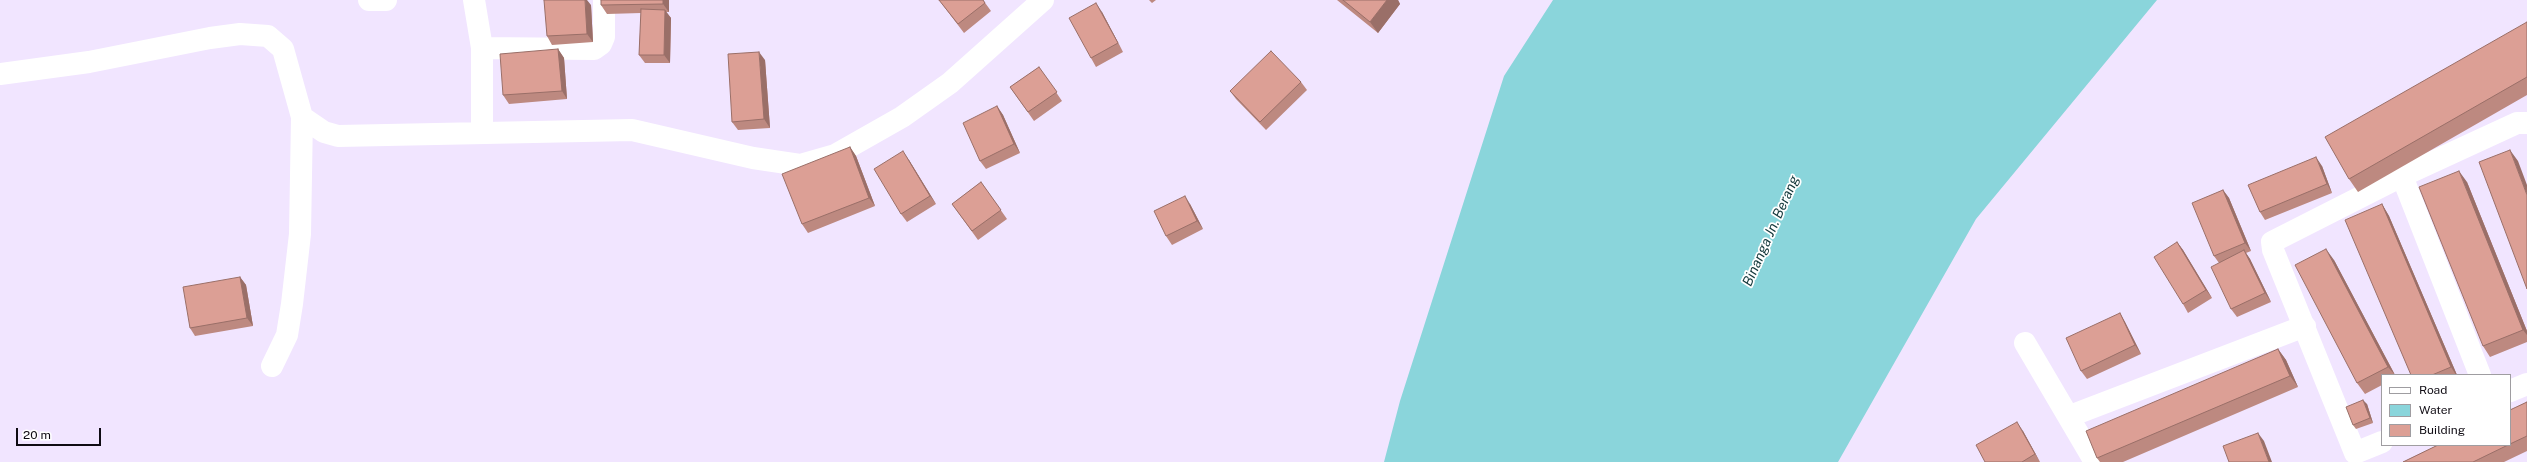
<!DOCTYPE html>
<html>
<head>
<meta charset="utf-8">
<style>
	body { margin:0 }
	#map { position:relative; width:2527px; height:462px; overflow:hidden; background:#f1e5ff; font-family:"Public Sans",sans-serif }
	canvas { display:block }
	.legend { position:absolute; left:2381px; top:374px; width:130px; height:72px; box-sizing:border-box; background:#fff; border:1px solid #9f9da1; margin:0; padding:5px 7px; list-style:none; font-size:12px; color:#0f0b13 }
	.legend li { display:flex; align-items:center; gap:8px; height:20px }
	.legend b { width:20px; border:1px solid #9f9da1 }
	.scale { position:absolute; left:16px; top:428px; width:85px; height:18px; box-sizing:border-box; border:2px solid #0f0b13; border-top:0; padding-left:5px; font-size:12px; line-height:14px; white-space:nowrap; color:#0f0b13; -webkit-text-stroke:3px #fff; paint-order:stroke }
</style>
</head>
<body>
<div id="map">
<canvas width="2527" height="462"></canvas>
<ul class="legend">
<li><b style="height:5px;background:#fff"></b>Road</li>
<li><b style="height:11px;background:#8ad5db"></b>Water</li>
<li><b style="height:11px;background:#dc9f95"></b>Building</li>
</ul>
<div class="scale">20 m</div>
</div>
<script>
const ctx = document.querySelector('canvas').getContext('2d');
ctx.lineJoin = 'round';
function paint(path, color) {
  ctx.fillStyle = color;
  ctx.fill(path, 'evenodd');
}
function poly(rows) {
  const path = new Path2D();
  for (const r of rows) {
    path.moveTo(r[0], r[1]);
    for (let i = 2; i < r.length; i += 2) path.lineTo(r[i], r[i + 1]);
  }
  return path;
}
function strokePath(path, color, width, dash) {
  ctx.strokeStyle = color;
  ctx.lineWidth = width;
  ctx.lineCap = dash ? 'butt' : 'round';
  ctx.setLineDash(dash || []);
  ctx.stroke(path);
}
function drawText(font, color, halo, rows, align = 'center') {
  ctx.font = font + ' "Public Sans",sans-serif';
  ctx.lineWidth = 3.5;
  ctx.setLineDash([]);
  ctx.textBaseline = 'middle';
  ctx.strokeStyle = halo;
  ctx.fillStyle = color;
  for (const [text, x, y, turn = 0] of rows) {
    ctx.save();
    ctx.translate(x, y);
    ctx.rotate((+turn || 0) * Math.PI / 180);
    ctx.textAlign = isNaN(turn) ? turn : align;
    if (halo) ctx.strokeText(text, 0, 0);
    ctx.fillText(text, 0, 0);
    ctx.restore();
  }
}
paint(poly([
	[1553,0,2157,0,1976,219,1838,462,1384,462,1400,401,1504,76]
]), '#8ad5db');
strokePath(poly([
	[369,0,386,0],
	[474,0,482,48,482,132],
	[482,48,594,49,601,44,604,37,604,0],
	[0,74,89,62,210,38,240,34,268,36,283,49,302,117,324,132,338,136,632,130,753,158,800,165,835,155,902,117,950,83,1043,0],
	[2402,176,2480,375],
	[2025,343,2095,462],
	[272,366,287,335,292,304,300,234,302,117],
	[2510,391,2527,384],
	[2070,416,2305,326],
	[2382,442,2355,453,2273,250,2272,242,2402,176,2517,123,2527,123]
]), '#fff', 22);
paint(poly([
	[669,0,669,12,666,12,671,18,670,63,645,63,639,55,641,13,607,14,601,5],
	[939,0,983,0,991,11,964,33],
	[1149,0,1156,0,1152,3],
	[1337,0,1398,0,1400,4,1378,33],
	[591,5,593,42,552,45,547,36],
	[1102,12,1123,52,1096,67,1091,58],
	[2527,22,2527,95,2358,192,2349,179],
	[558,49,564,58,567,99,509,104,503,95],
	[765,60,770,128,738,130,732,122],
	[1039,67,1062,101,1034,121,1010,87],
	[1301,82,1307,90,1266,130,1236,99,1230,91],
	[997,106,1003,115,1020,153,986,169,980,161],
	[850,147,856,156,875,206,808,233,802,224],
	[909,160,936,204,907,222,901,214],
	[2322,166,2332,193,2265,220,2260,212],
	[981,182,1007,219,978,240,952,204],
	[2467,182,2527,331,2527,342,2490,357,2483,346],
	[2223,190,2229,198,2251,251,2246,253,2250,259,2271,302,2237,317,2231,309,2219,263,2214,256],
	[1190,204,1203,229,1172,245,1166,236],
	[2382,204,2389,216,2457,375,2411,375],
	[2177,242,2183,250,2212,298,2188,313,2183,304],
	[2334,260,2395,375,2382,375,2382,385,2365,394,2357,383],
	[240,277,246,285,253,326,195,336,190,328],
	[2120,313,2125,322,2141,354,2087,379,2081,371],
	[2278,349,2286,360,2298,387,2123,462,2100,462,2097,458],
	[2527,402,2527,451,2504,462,2403,462,2438,445,2510,445,2510,410],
	[2367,404,2373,423,2356,429,2353,425],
	[2023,431,2040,462,1985,462]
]), '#bd8980');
paint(poly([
	[585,0,587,0,591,5,593,42,587,34],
	[663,0,669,0,669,12,663,4],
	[1387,0,1398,0,1400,4,1378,33,1370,22],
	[1096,3,1102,12,1123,52,1118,43],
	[665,10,671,18,670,63,664,55],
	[558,49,564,58,567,99,562,91],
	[759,52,765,60,770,128,764,119],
	[997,106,1003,115,1020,153,1014,144],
	[850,147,856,156,875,206,869,198],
	[2510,150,2518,161,2527,185,2527,195],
	[903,151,909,160,936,204,930,196],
	[2316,157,2322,166,2332,193,2327,184],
	[2459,171,2467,182,2527,331,2527,335,2523,330],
	[2223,190,2229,198,2251,251,2245,243],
	[1185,196,1190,204,1203,229,1197,221],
	[2382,204,2389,216,2457,375,2456,375,2451,367],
	[2177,242,2183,250,2212,298,2206,290],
	[2326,249,2334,260,2395,375,2388,367],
	[2244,250,2250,259,2271,302,2265,293],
	[240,277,246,285,253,326,247,318],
	[2120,313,2125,322,2141,354,2135,345],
	[2278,349,2286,360,2298,387,2290,376],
	[2363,400,2367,404,2373,423,2370,418],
	[2017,422,2023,431,2040,462,2035,454],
	[2258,433,2264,441,2272,462,2269,462]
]), '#9a6f68');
const building = poly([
	[544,0,585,0,587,34,547,36,544,0],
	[601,0,663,0,663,4,601,5,601,0],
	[939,0,983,0,985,3,958,24,939,0],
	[1343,0,1387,0,1370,22,1343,0],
	[1096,3,1118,43,1091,58,1069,18,1096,3],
	[641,9,665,10,664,55,639,55,641,9],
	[2527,22,2527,77,2349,179,2325,137,2527,22],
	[558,49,562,91,503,95,500,54,558,49],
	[1271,51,1301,82,1260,122,1230,91,1271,51],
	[759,52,764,119,732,122,728,54,759,52],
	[1039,67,1057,92,1028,112,1010,87,1039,67],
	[997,106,1014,144,980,161,963,123,997,106],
	[850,147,869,198,802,224,782,174,850,147],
	[2510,150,2527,195,2527,289,2479,162,2510,150],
	[903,151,930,196,901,214,874,169,903,151],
	[2316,157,2327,184,2260,212,2248,185,2316,157],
	[2459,171,2523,330,2483,346,2419,187,2459,171],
	[981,182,1001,210,972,231,952,204,981,182],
	[2223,190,2245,243,2214,256,2192,203,2223,190],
	[1185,196,1197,221,1166,236,1154,211,1185,196],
	[2382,204,2451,367,2432,375,2411,375,2345,220,2382,204],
	[2177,242,2206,290,2183,304,2154,257,2177,242],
	[2326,249,2388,367,2357,383,2295,265,2326,249],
	[2244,250,2265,293,2231,309,2211,267,2244,250],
	[240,277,247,318,190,328,183,287,240,277],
	[2120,313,2135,345,2081,371,2066,338,2120,313],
	[2278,349,2290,376,2097,458,2086,431,2278,349],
	[2363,400,2370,418,2353,425,2346,407,2363,400],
	[2527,402,2527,436,2510,444,2510,410,2527,402],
	[2017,422,2035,454,2022,462,1985,462,1976,445,2017,422],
	[2258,433,2269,462,2229,462,2223,446,2258,433],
	[2438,445,2508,445,2473,462,2403,462,2438,445]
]);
paint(building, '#dc9f95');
strokePath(building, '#9a6f68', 1);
drawText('italic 14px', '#113639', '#fff', [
	["Binanga Jn. Berang",1771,231,-66]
]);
</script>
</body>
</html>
